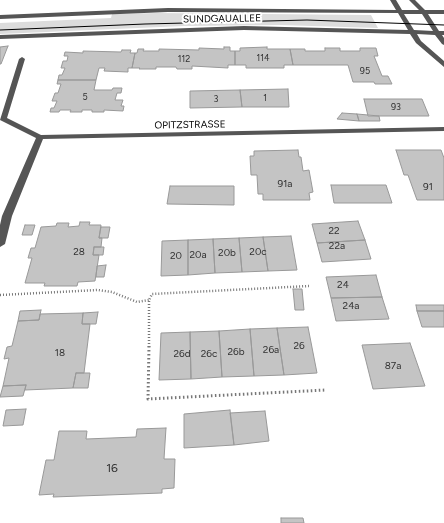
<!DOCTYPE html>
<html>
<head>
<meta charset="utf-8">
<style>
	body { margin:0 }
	canvas { display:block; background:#fff }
</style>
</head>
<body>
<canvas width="444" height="523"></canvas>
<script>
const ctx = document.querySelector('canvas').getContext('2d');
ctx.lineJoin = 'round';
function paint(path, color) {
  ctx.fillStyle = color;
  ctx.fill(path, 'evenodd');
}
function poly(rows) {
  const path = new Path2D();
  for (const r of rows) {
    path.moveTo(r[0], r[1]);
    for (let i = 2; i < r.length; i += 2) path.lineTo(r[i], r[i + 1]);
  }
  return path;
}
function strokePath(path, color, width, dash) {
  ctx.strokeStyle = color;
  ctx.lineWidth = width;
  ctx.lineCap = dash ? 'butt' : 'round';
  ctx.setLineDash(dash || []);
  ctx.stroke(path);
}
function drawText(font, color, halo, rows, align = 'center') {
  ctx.font = font + ' Figtree,sans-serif';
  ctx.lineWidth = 4;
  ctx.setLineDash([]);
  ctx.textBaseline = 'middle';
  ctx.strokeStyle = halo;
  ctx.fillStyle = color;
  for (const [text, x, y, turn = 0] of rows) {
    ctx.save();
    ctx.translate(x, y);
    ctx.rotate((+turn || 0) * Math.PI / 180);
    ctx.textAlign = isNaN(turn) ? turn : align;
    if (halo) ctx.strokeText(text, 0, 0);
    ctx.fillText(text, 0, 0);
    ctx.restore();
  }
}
paint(poly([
	[157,13,371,15,378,28,279,25,184,26,0,34,0,23,111,18,112,14]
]), '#dcdcdc');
const building = poly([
	[8,46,1,64,0,64,0,47,8,46],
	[224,47,230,47,230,51,235,51,235,65,228,65,228,68,192,66,192,69,177,69,176,67,156,67,156,69,139,69,140,68,132,68,135,53,137,53,138,49,144,49,143,51,159,51,159,49,199,50,199,48,224,49,224,47],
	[267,47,267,49,290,49,293,65,284,65,284,68,246,68,246,65,235,65,235,51,240,51,240,48,267,47],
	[325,48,340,48,340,51,360,51,360,48,376,48,378,56,374,56,382,76,388,76,392,84,375,84,374,82,353,82,348,65,293,65,290,49,305,49,305,51,325,51,325,48],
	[122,50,131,50,130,53,135,53,132,68,128,68,128,72,104,71,105,68,99,68,96,80,58,80,59,75,62,75,65,68,61,68,63,61,67,61,68,56,64,56,65,52,83,53,83,51,121,52,122,50],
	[58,80,96,80,94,90,112,90,113,88,122,88,121,93,117,93,115,100,123,100,121,106,124,106,123,111,104,110,104,112,92,112,92,110,82,110,82,112,70,112,71,110,60,110,59,112,50,112,51,108,54,108,57,101,52,101,55,93,58,93,61,84,57,84,58,80],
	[288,89,289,107,242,107,240,90,288,89],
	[240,90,242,107,190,108,190,91,240,90],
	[364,99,422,99,429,116,368,116,364,99],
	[342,113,357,114,359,121,337,119,342,113],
	[357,114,379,116,380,121,359,121,357,114],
	[298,150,299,157,301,157,303,171,309,170,313,192,309,193,310,200,263,200,263,194,258,194,257,175,251,175,250,156,254,156,254,151,298,150],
	[396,150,441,150,444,158,444,200,417,200,408,175,404,175,396,150],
	[331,185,386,185,392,203,334,203,331,185],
	[170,186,234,186,234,205,167,204,170,186],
	[358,221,365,240,317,243,312,224,358,221],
	[80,222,90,222,89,225,101,225,99,238,102,238,101,247,94,247,93,255,99,255,95,281,78,282,77,286,44,286,45,283,25,283,32,258,28,258,31,248,35,248,41,227,56,226,57,223,69,223,68,227,79,226,80,222],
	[25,225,35,225,32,235,22,235,25,225],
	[101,227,110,227,108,238,99,238,101,227],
	[291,236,297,270,268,271,263,237,291,236],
	[263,237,268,271,242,272,239,238,263,237],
	[239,238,242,272,215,273,213,239,239,238],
	[213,239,215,273,188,275,188,240,213,239],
	[188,240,188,275,161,276,162,241,188,240],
	[365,240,371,259,322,262,317,243,365,240],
	[94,247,104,247,103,255,93,255,94,247],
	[106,265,104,277,96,277,97,266,106,265],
	[376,275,382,297,331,298,326,277,376,275],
	[293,289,302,289,304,310,295,310,293,289],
	[382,297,389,319,336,321,331,298,382,297],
	[416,305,444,305,444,311,417,311,416,305],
	[41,310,39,320,18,321,20,311,41,310],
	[417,311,444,311,444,327,422,327,417,311],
	[98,312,96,324,82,324,83,313,98,312],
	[83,313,82,324,90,324,84,373,76,373,73,388,25,390,26,385,3,386,9,358,4,359,7,347,12,346,18,321,39,320,40,314,83,313],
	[308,327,317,373,284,375,277,328,308,327],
	[277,328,284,375,254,376,250,329,277,328],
	[250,329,254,376,222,377,219,331,250,329],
	[219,331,222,377,191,379,190,332,219,331],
	[190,332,191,379,159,380,161,333,190,332],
	[410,343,425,386,373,389,362,345,410,343],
	[76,373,90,373,88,388,73,388,76,373],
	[26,385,23,396,0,397,3,386,26,385],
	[26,409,23,425,3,426,6,410,26,409],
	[230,410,234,445,184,448,184,414,230,410],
	[265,411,269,441,234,445,230,413,265,411],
	[166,428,164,459,175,459,174,488,162,489,162,493,53,497,54,494,39,495,46,460,54,460,59,431,87,431,86,439,136,437,137,429,166,428],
	[281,518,303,518,304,523,281,523,281,518]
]);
paint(building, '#c4c4c4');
strokePath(building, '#999', 1);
strokePath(poly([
	[0,295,98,290,112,292,137,302,149,300],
	[149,347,149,300,152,294,309,286]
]), '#777', 2.5, [1, 2]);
strokePath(poly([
	[149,346,148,399,326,390]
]), '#777', 3, [1.5, 2.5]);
paint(poly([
	[390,0,396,0,402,10,419,10,409,0,415,0,425,10,444,10,444,14,428,14,439,31,444,31,444,35,442,35,444,38,444,45,442,44,435,35,417,34,421,41,444,61,444,67,416,43,410,34,244,30,0,39,0,35,244,26,408,30,398,13,168,12,0,19,0,15,168,8,396,10,390,0],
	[404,14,422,14,433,31,414,30,404,14],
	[22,57,25,59,7,118,41,135,444,127,444,131,43,139,12,216,5,244,0,247,0,225,2,216,36,138,0,120,19,59,22,57]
]), '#555');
strokePath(poly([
	[0,30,145,24,307,20,444,25]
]), '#000', 1);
drawText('9px', '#313131', null, [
	["114",263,58],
	["112",184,59],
	["95",365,71],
	["5",85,97],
	["1",265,98],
	["3",216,99],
	["93",396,107]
]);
drawText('10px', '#000', '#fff', [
	["SUNDGAUALLEE",222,19,-1],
	["OPITZSTRASSE",190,125,-1]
]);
drawText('10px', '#313131', null, [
	["91a",285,184],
	["91",428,187],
	["22",334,231],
	["22a",337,246],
	["28",79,252],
	["20c",258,252],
	["20b",227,253],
	["20a",198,255],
	["20",176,256],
	["24",343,285],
	["24a",351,306],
	["26",299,346],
	["26a",271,350],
	["26b",236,352],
	["18",60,353],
	["26d",182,354],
	["26c",209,354],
	["87a",393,366]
]);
drawText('12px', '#313131', null, [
	["16",112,468]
]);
</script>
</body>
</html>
